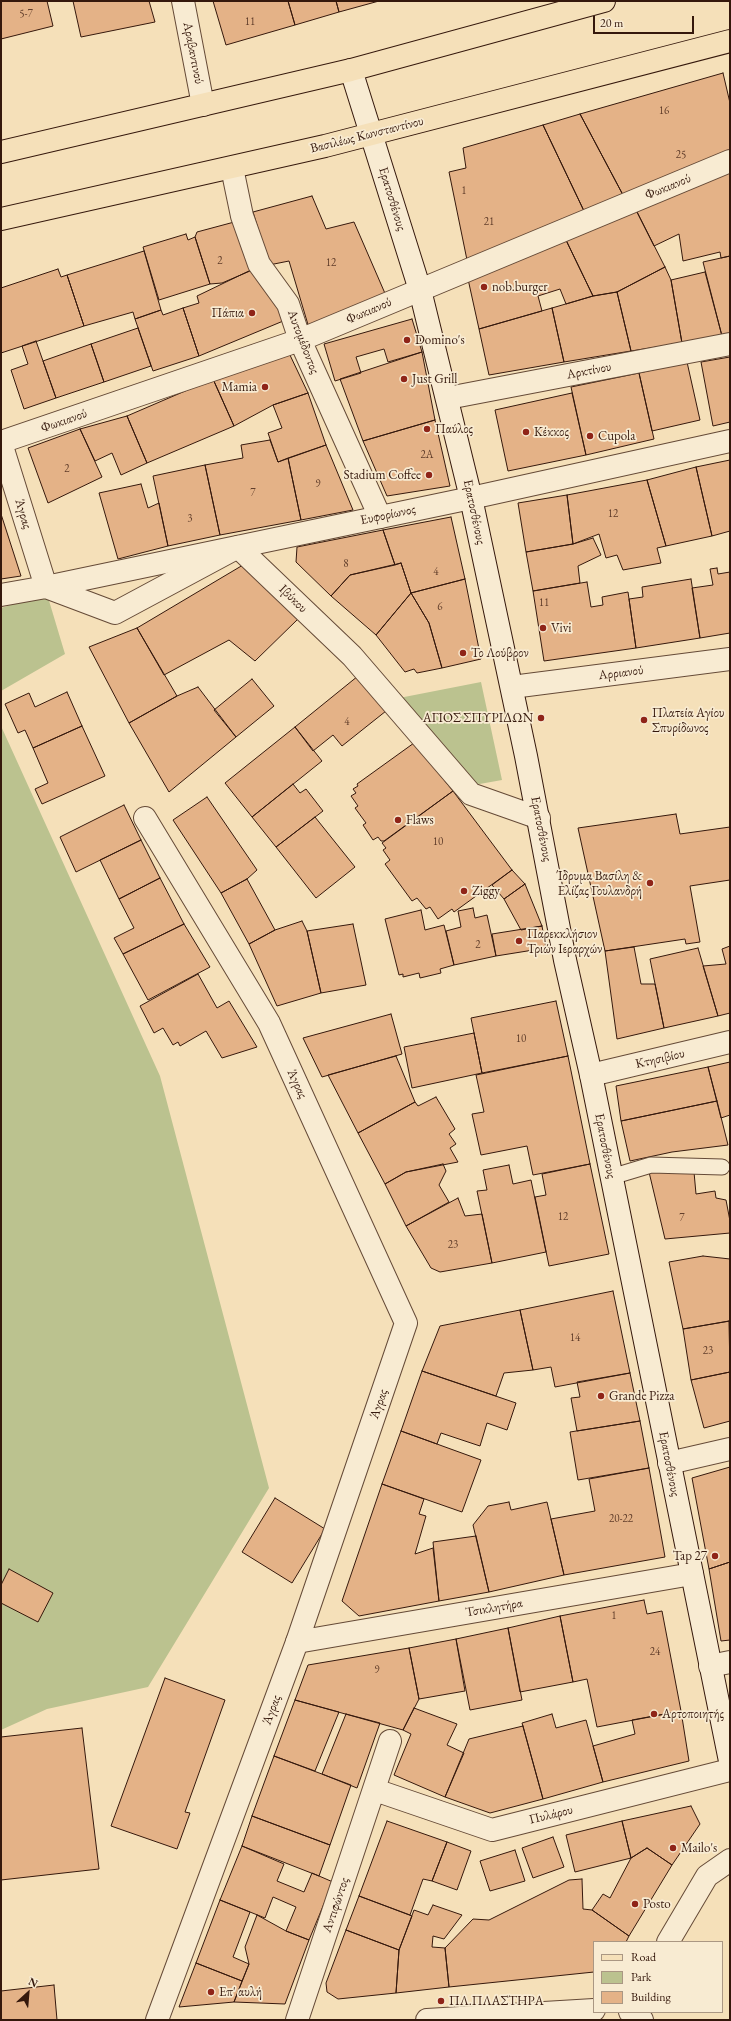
<!DOCTYPE html>
<html>
<head>
<meta charset="utf-8">
<style>
	body { margin:0 }
	#map { position:relative; width:731px; height:2021px; overflow:hidden; background:#f5e0b9; font-family:"EB Garamond",serif }
	canvas { display:block }
	.frame { position:absolute; inset:0; border:2px solid #35180c; pointer-events:none }
	.legend { position:absolute; left:593px; top:1941px; width:130px; height:72px; box-sizing:border-box; background:#f8ebd2; border:1px solid #aa9783; margin:0; padding:5px 7px; list-style:none; font-size:12px; color:#35180c }
	.legend li { display:flex; align-items:center; gap:8px; height:20px }
	.legend b { width:20px; border:1px solid #aa9783 }
	.north { position:absolute; left:8px; top:1973px; width:40px; height:40px; -webkit-text-stroke:3px #f8ebd2; paint-order:stroke; rotate:26deg; font-size:11px; font-weight:700; line-height:16px; text-align:center; color:#35180c }
	.north::after { content:''; display:block; margin:auto; width:14px; height:18px; background:#35180c; clip-path:polygon(50% 0,100% 100%,50% 72%,0 100%) }
	.scale { position:absolute; left:593px; top:16px; width:101px; height:18px; box-sizing:border-box; border:2px solid #35180c; border-top:0; padding-left:5px; font-size:12px; line-height:14px; white-space:nowrap; color:#35180c; -webkit-text-stroke:3px #f8ebd2; paint-order:stroke }
</style>
</head>
<body>
<div id="map">
<canvas width="731" height="2021"></canvas>
<div class="frame"></div>
<ul class="legend">
<li><b style="height:5px;background:#f5e0b9"></b>Road</li>
<li><b style="height:11px;background:#bbc28f"></b>Park</li>
<li><b style="height:11px;background:#e4b287"></b>Building</li>
</ul>
<div class="north">N</div>
<div class="scale">20 m</div>
</div>
<script>
const ctx = document.querySelector('canvas').getContext('2d');
ctx.lineJoin = 'round';
function paint(path, color) {
  ctx.fillStyle = color;
  ctx.fill(path, 'evenodd');
}
function poly(rows) {
  const path = new Path2D();
  for (const r of rows) {
    path.moveTo(r[0], r[1]);
    for (let i = 2; i < r.length; i += 2) path.lineTo(r[i], r[i + 1]);
  }
  return path;
}
function strokePath(path, color, width, dash) {
  ctx.strokeStyle = color;
  ctx.lineWidth = width;
  ctx.lineCap = dash ? 'butt' : 'round';
  ctx.setLineDash(dash || []);
  ctx.stroke(path);
}
function drawText(font, color, halo, rows, align = 'center') {
  ctx.font = font + ' "EB Garamond",serif';
  ctx.lineWidth = 3.5;
  ctx.setLineDash([]);
  ctx.textBaseline = 'middle';
  ctx.strokeStyle = halo;
  ctx.fillStyle = color;
  for (const [text, x, y, turn = 0] of rows) {
    ctx.save();
    ctx.translate(x, y);
    ctx.rotate((+turn || 0) * Math.PI / 180);
    ctx.textAlign = isNaN(turn) ? turn : align;
    if (halo) ctx.strokeText(text, 0, 0);
    ctx.fillText(text, 0, 0);
    ctx.restore();
  }
}
paint(poly([
	[47,594,65,654,1,691,1,608],
	[481,682,502,780,474,785,394,699],
	[1,726,160,1076,269,1488,148,1687,47,1709,1,1730]
]), '#bbc28f');
const building = poly([
	[1,1,47,1,53,26,1,39,1,1],
	[73,1,149,1,155,22,81,37,73,1],
	[213,1,288,1,295,25,226,45,213,1],
	[288,1,336,1,339,12,295,25,288,1],
	[336,1,379,1,339,12,336,1],
	[723,73,730,103,730,150,623,195,580,114,723,73],
	[580,114,623,195,584,211,543,125,580,114],
	[543,125,584,211,467,260,449,172,466,168,463,148,543,125],
	[730,168,730,256,721,258,720,252,683,261,679,234,654,246,635,208,730,168],
	[312,196,326,229,354,222,387,298,309,328,289,261,269,265,253,212,312,196],
	[635,208,665,267,617,292,593,296,565,238,635,208],
	[238,221,250,271,222,283,210,284,195,237,197,232,238,221],
	[186,234,188,240,195,237,210,284,159,300,143,247,186,234],
	[565,238,593,296,566,304,560,289,538,296,542,311,479,329,468,279,565,238],
	[144,251,161,310,135,319,133,312,84,326,67,275,144,251],
	[730,256,730,335,722,336,703,262,730,256],
	[665,267,671,280,682,343,631,351,617,292,665,267],
	[58,269,61,277,67,275,84,326,1,353,1,288,58,269],
	[253,269,288,319,199,356,183,308,199,303,197,296,253,269],
	[705,272,722,336,682,343,671,280,705,272],
	[617,292,631,351,564,362,552,308,593,296,617,292],
	[183,308,199,356,153,371,135,319,161,310,163,315,183,308],
	[552,308,564,362,489,375,479,329,552,308],
	[412,319,422,352,388,362,384,349,356,357,361,373,335,381,324,344,412,319],
	[138,328,151,366,104,382,91,344,138,328],
	[36,341,56,398,24,409,11,370,28,364,22,346,36,341],
	[91,344,104,382,56,398,43,361,91,344],
	[422,352,435,420,363,441,340,379,422,352],
	[289,353,308,393,273,405,234,426,213,379,289,353],
	[730,357,730,422,713,426,701,362,730,357],
	[687,362,700,420,652,431,639,373,687,362],
	[639,373,654,439,586,455,571,387,639,373],
	[213,379,234,426,147,463,127,416,213,379],
	[308,393,326,445,278,462,268,433,282,428,273,405,308,393],
	[572,393,586,455,508,471,495,410,572,393],
	[127,416,147,463,121,475,112,453,95,461,80,429,127,416],
	[435,420,450,486,387,496,363,441,435,420],
	[80,429,102,477,48,503,28,448,80,429],
	[270,440,278,462,288,458,301,520,220,535,205,465,243,458,241,445,270,440],
	[326,445,353,510,301,520,288,458,326,445],
	[730,460,730,531,712,536,696,467,730,460],
	[205,465,220,535,168,546,153,476,205,465],
	[696,467,712,536,666,546,647,480,696,467],
	[647,480,666,546,657,548,661,563,623,570,617,555,606,558,599,534,573,544,567,495,647,480],
	[141,484,148,508,159,503,168,546,118,559,99,493,141,484],
	[567,495,573,544,526,552,518,503,567,495],
	[1,514,21,576,1,579,1,514],
	[451,517,465,579,411,593,401,563,395,565,383,530,451,517],
	[383,530,395,565,350,575,331,596,296,562,297,547,383,530],
	[593,538,601,555,578,566,580,583,533,591,526,552,573,544,593,538],
	[401,563,411,593,376,635,331,596,350,575,401,563],
	[243,565,298,619,255,661,229,640,164,675,137,628,243,565],
	[717,568,718,574,730,572,730,633,700,638,692,588,713,585,710,569,717,568],
	[465,579,481,659,442,668,429,623,411,593,465,579],
	[691,579,700,638,636,648,629,599,643,597,642,587,691,579],
	[587,582,591,607,603,605,602,597,628,592,636,648,544,661,533,591,587,582],
	[411,593,429,623,442,668,417,673,414,669,405,672,376,635,411,593],
	[137,628,177,696,129,723,89,647,137,628],
	[358,676,386,711,342,746,333,735,313,751,295,727,358,676],
	[252,679,274,706,236,737,214,710,252,679],
	[198,687,236,737,169,792,129,723,177,696,198,687],
	[67,692,82,726,33,748,25,730,18,733,5,704,29,693,35,707,67,692],
	[82,726,105,776,42,804,35,789,48,783,33,748,82,726],
	[295,727,322,761,252,817,225,783,295,727],
	[414,743,453,791,384,841,381,841,378,837,373,840,363,825,366,823,355,808,358,806,351,796,356,793,353,789,358,786,357,784,414,743],
	[293,784,300,793,306,789,323,811,276,847,252,817,293,784],
	[453,791,512,870,454,912,452,909,438,919,430,907,426,909,417,898,412,901,385,864,390,860,383,850,386,848,382,843,453,791],
	[207,797,257,870,247,879,221,893,173,820,207,797],
	[124,805,141,840,76,872,60,837,124,805],
	[676,814,680,834,730,827,730,880,690,886,700,942,686,944,685,939,605,951,578,828,676,814],
	[315,817,355,867,316,898,276,847,315,817],
	[141,840,160,878,119,899,100,860,141,840],
	[512,870,525,884,504,899,492,885,512,870],
	[160,878,184,924,123,954,114,938,134,928,119,899,160,878],
	[247,879,275,930,249,944,221,893,247,879],
	[525,884,542,926,521,930,504,899,525,884],
	[473,908,475,918,487,915,496,956,454,965,446,931,461,927,458,911,473,908],
	[421,910,425,930,444,925,454,965,440,969,441,973,420,978,419,973,403,977,403,974,399,975,385,919,421,910],
	[302,921,307,931,321,993,277,1006,249,944,275,930,302,921],
	[184,924,210,967,148,1000,123,954,184,924],
	[353,924,366,985,321,993,307,931,353,924],
	[542,926,546,948,496,956,492,934,542,926],
	[730,946,730,1013,718,1016,703,966,726,964,722,949,730,946],
	[634,947,641,984,655,984,664,1028,617,1039,605,951,634,947],
	[698,948,718,1016,664,1028,650,959,698,948],
	[198,974,217,1008,229,1001,257,1047,222,1058,206,1031,180,1046,178,1042,173,1045,163,1028,154,1033,140,1006,198,974],
	[556,1001,568,1056,482,1073,471,1018,556,1001],
	[391,1014,402,1054,322,1077,303,1038,391,1014],
	[474,1033,482,1073,412,1088,404,1047,474,1033],
	[396,1056,415,1102,358,1133,328,1075,396,1056],
	[568,1056,590,1164,533,1175,527,1146,481,1155,472,1114,484,1112,476,1075,568,1056],
	[730,1062,730,1115,721,1118,708,1067,730,1062],
	[708,1067,717,1101,621,1121,616,1086,708,1067],
	[436,1097,455,1129,449,1134,456,1144,450,1148,458,1162,406,1172,385,1184,358,1133,415,1102,418,1106,436,1097],
	[717,1101,728,1145,672,1152,630,1161,621,1121,717,1101],
	[443,1164,446,1171,439,1185,449,1202,406,1226,385,1184,406,1172,443,1164],
	[590,1164,609,1254,549,1266,535,1197,546,1195,542,1174,590,1164],
	[509,1165,513,1184,531,1180,546,1252,492,1263,477,1191,487,1190,483,1170,509,1165],
	[649,1172,694,1172,696,1194,715,1191,716,1198,726,1200,730,1221,730,1233,665,1239,649,1172],
	[458,1198,465,1216,482,1214,492,1263,440,1272,431,1268,406,1226,458,1198],
	[703,1256,730,1259,730,1321,683,1329,669,1262,703,1256],
	[613,1291,630,1373,555,1387,551,1367,533,1370,520,1310,613,1291],
	[520,1310,533,1370,504,1373,496,1396,422,1371,440,1326,520,1310],
	[729,1321,730,1372,691,1380,683,1329,729,1321],
	[422,1371,516,1403,507,1430,487,1423,480,1446,441,1433,437,1444,401,1431,422,1371],
	[730,1372,730,1421,704,1428,691,1380,730,1372],
	[630,1373,640,1421,577,1431,571,1398,580,1397,577,1382,630,1373],
	[640,1421,649,1468,578,1480,570,1432,640,1421],
	[401,1431,481,1460,462,1512,382,1484,401,1431],
	[730,1467,730,1562,709,1569,692,1478,730,1467],
	[649,1468,665,1557,564,1575,551,1519,595,1511,589,1479,649,1468],
	[382,1484,424,1499,419,1514,426,1516,415,1554,433,1548,439,1601,359,1616,342,1601,382,1484],
	[275,1498,325,1529,292,1583,242,1552,275,1498],
	[509,1502,511,1510,547,1502,564,1575,489,1592,473,1525,488,1506,509,1502],
	[476,1536,489,1592,439,1601,433,1542,476,1536],
	[730,1562,730,1640,721,1641,709,1569,730,1562],
	[9,1569,53,1593,38,1622,1,1603,1,1585,9,1569],
	[644,1600,647,1614,662,1611,681,1711,597,1727,587,1679,573,1682,560,1616,644,1600],
	[560,1616,573,1682,520,1692,508,1628,560,1616],
	[508,1628,522,1700,470,1710,456,1639,508,1628],
	[456,1639,465,1691,419,1699,409,1648,456,1639],
	[409,1648,419,1699,403,1730,295,1700,308,1665,409,1648],
	[165,1678,225,1700,185,1812,190,1813,177,1849,111,1826,165,1678],
	[295,1700,339,1712,315,1771,274,1756,295,1700],
	[414,1708,457,1724,447,1745,464,1753,445,1797,394,1775,411,1734,403,1730,414,1708],
	[681,1711,689,1761,603,1782,593,1746,635,1734,632,1720,681,1711],
	[346,1714,380,1723,357,1788,322,1774,346,1714],
	[552,1714,556,1728,586,1720,603,1782,543,1799,522,1723,552,1714],
	[523,1726,543,1799,490,1813,445,1797,469,1739,523,1726],
	[82,1728,99,1869,1,1880,1,1737,82,1728],
	[274,1756,351,1785,330,1845,252,1816,274,1756],
	[691,1806,700,1824,672,1865,647,1848,631,1858,622,1821,691,1806],
	[252,1816,330,1845,319,1876,242,1846,252,1816],
	[387,1821,447,1842,432,1881,423,1879,410,1915,359,1896,387,1821],
	[622,1821,631,1858,575,1872,566,1835,622,1821],
	[553,1837,564,1867,533,1878,522,1848,553,1837],
	[447,1842,471,1851,457,1890,432,1881,447,1842],
	[242,1846,284,1864,277,1881,304,1892,312,1873,333,1882,309,1940,286,1931,296,1907,273,1897,265,1918,220,1900,242,1846],
	[647,1848,672,1865,629,1936,592,1910,603,1894,610,1898,631,1858,647,1848],
	[515,1850,525,1881,490,1891,480,1861,515,1850],
	[582,1879,583,1909,592,1910,629,1936,626,1942,594,1942,594,1972,449,1987,445,1948,473,1919,489,1920,569,1880,582,1879],
	[359,1896,412,1916,399,1950,346,1930,359,1896],
	[220,1900,250,1912,233,1957,249,1964,242,1981,196,1963,220,1900],
	[433,1905,462,1915,444,1939,433,1936,432,1947,445,1948,449,1987,396,1993,399,1950,414,1910,428,1915,433,1905],
	[257,1915,286,1931,309,1940,285,2004,234,2002,249,1964,245,1947,257,1915],
	[346,1930,399,1950,396,1993,338,1999,327,1992,326,1983,346,1930],
	[196,1963,242,1981,234,2002,179,2007,196,1963],
	[54,1985,57,2020,1,2020,1,1991,54,1985]
]);
paint(building, '#e4b287');
strokePath(building, '#35180c', 1);
const service = poly([
	[611,1177,651,1165,722,1167]
]);
const pedestrian = poly([
	[1,443,46,587,471,498,730,441],
	[669,1463,730,1449],
	[157,2020,297,1642]
]);
const minor = poly([
	[183,1,203,105],
	[232,168,242,216,259,264,288,304,300,340,380,517],
	[448,398,730,344],
	[1,442,300,340,730,161],
	[1,595,46,587,115,613,238,547,352,656,471,794,539,818],
	[512,687,730,659],
	[145,818,269,1023,406,1323,297,1642,692,1574],
	[591,1075,730,1042],
	[710,1666,730,1662],
	[375,1790,492,1830,730,1770],
	[297,2020,390,1741]
]);
const tertiary = poly([
	[668,1942,707,1876,730,1860],
	[630,2012,642,2020],
	[427,2020,594,2010]
]);
const secondary = poly([
	[351,70,420,290,471,498,526,756,565,960,591,1075,730,1761]
]);
const primary = poly([
	[1,152,351,70,604,1],
	[1,219,325,146,730,41]
]);
strokePath(service, '#654a37', 17);
strokePath(pedestrian, '#654a37', 24);
strokePath(minor, '#654a37', 24);
strokePath(tertiary, '#654a37', 24);
strokePath(secondary, '#35180c', 24);
strokePath(primary, '#35180c', 24);
strokePath(service, '#f8ebd2', 15);
strokePath(pedestrian, '#f8ebd2', 22);
strokePath(minor, '#f8ebd2', 22);
strokePath(tertiary, '#f8ebd2', 22);
strokePath(secondary, '#f8ebd2', 22);
strokePath(primary, '#f5e0b9', 22);
for (const [x, y, r, color] of [
	[484,287,4,"#8f2418"],
	[252,313,4,"#8f2418"],
	[407,340,4,"#8f2418"],
	[404,379,4,"#8f2418"],
	[265,387,4,"#8f2418"],
	[427,429,4,"#8f2418"],
	[526,432,4,"#8f2418"],
	[590,436,4,"#8f2418"],
	[429,475,4,"#8f2418"],
	[543,628,4,"#8f2418"],
	[463,653,4,"#8f2418"],
	[541,718,4,"#8f2418"],
	[644,720,4,"#8f2418"],
	[398,820,4,"#8f2418"],
	[650,883,4,"#8f2418"],
	[464,891,4,"#8f2418"],
	[519,941,4,"#8f2418"],
	[601,1396,4,"#8f2418"],
	[715,1556,4,"#8f2418"],
	[654,1714,4,"#8f2418"],
	[673,1848,4,"#8f2418"],
	[635,1904,4,"#8f2418"],
	[211,1992,4,"#8f2418"],
	[441,2001,4,"#8f2418"]
]) {
  const dot = new Path2D();
  dot.arc(x, y, r, 0, 2 * Math.PI);
  ctx.fillStyle = color;
  ctx.fill(dot);
  strokePath(dot, '#f8ebd2', 1.5);
}
drawText('11px', '#613e2b', null, [
	["5-7",26,14],
	["11",250,22],
	["16",664,111],
	["25",681,155],
	["1",464,191],
	["21",489,222],
	["2",220,261],
	["12",331,263],
	["2Α",427,455],
	["2",67,469],
	["9",318,484],
	["7",253,493],
	["12",613,514],
	["3",190,519],
	["8",346,564],
	["4",436,572],
	["11",544,603],
	["6",440,607],
	["4",347,722],
	["10",438,842],
	["2",478,945],
	["10",521,1039],
	["12",563,1217],
	["7",682,1218],
	["23",453,1245],
	["14",575,1338],
	["23",708,1351],
	["20-22",621,1519],
	["1",614,1616],
	["24",655,1652],
	["9",377,1670]
]);
drawText('13px', '#35180c', '#f8ebd2', [
	["Αραβαντινού",193,53,79],
	["Βασιλέως Κωνσταντίνου",367,135,-14],
	["Φωκιανού",668,187,-22],
	["Ερατοσθένους",392,199,73],
	["Φωκιανού",369,311,-23],
	["Αυτομέδοντος",303,342,69],
	["Αρκτίνου",589,371,-11],
	["Φωκιανού",64,421,-19],
	["Ερατοσθένους",474,512,78],
	["Άγρας",23,514,73],
	["Ευφορίωνος",388,515,-12],
	["Ιβύκου",293,599,44],
	["Αρριανού",621,673,-7],
	["Ερατοσθένους",541,829,79],
	["Κτησιβίου",660,1059,-13],
	["Άγρας",297,1084,65],
	["Ερατοσθένους",605,1146,79],
	["Άγρας",379,1404,-71],
	["Ερατοσθένους",669,1464,79],
	["Τσικλητήρα",494,1608,-10],
	["Άγρας",272,1710,-70],
	["Πυλάρου",551,1815,-14],
	["Αντιφώντος",336,1905,-71]
]);
drawText('13px', '#35180c', '#f8ebd2', [
	["nob.burger",492,287],
	["Πάπια",244,313,"right"],
	["Domino's",415,340],
	["Just Grill",412,379],
	["Mamia",257,387,"right"],
	["Παύλος",435,429],
	["Κέκκος",534,432],
	["Cupola",598,436],
	["Stadium Coffee",421,475,"right"],
	["Vivi",551,628],
	["Το Λούβρον",471,653],
	["Πλατεία Αγίου",652,713],
	["Σπυρίδωνος",652,728],
	["ΑΓΙΟΣ ΣΠΥΡΙΔΩΝ",533,718,"right"],
	["Flaws",406,820],
	["Ίδρυμα Βασίλη &",642,876,"right"],
	["Ελίζας Γουλανδρή",642,891,"right"],
	["Ziggy",472,891],
	["Παρεκκλήσιον",527,934],
	["Τριών Ιεραρχών",527,949],
	["Grande Pizza",609,1396],
	["Tap 27",707,1556,"right"],
	["Αρτοποιητής",662,1714],
	["Mailo's",681,1848],
	["Posto",643,1904],
	["Επ' αυλή",219,1992],
	["ΠΛ.ΠΛΑΣΤΗΡΑ",449,2001]
], 'left');
</script>
</body>
</html>
